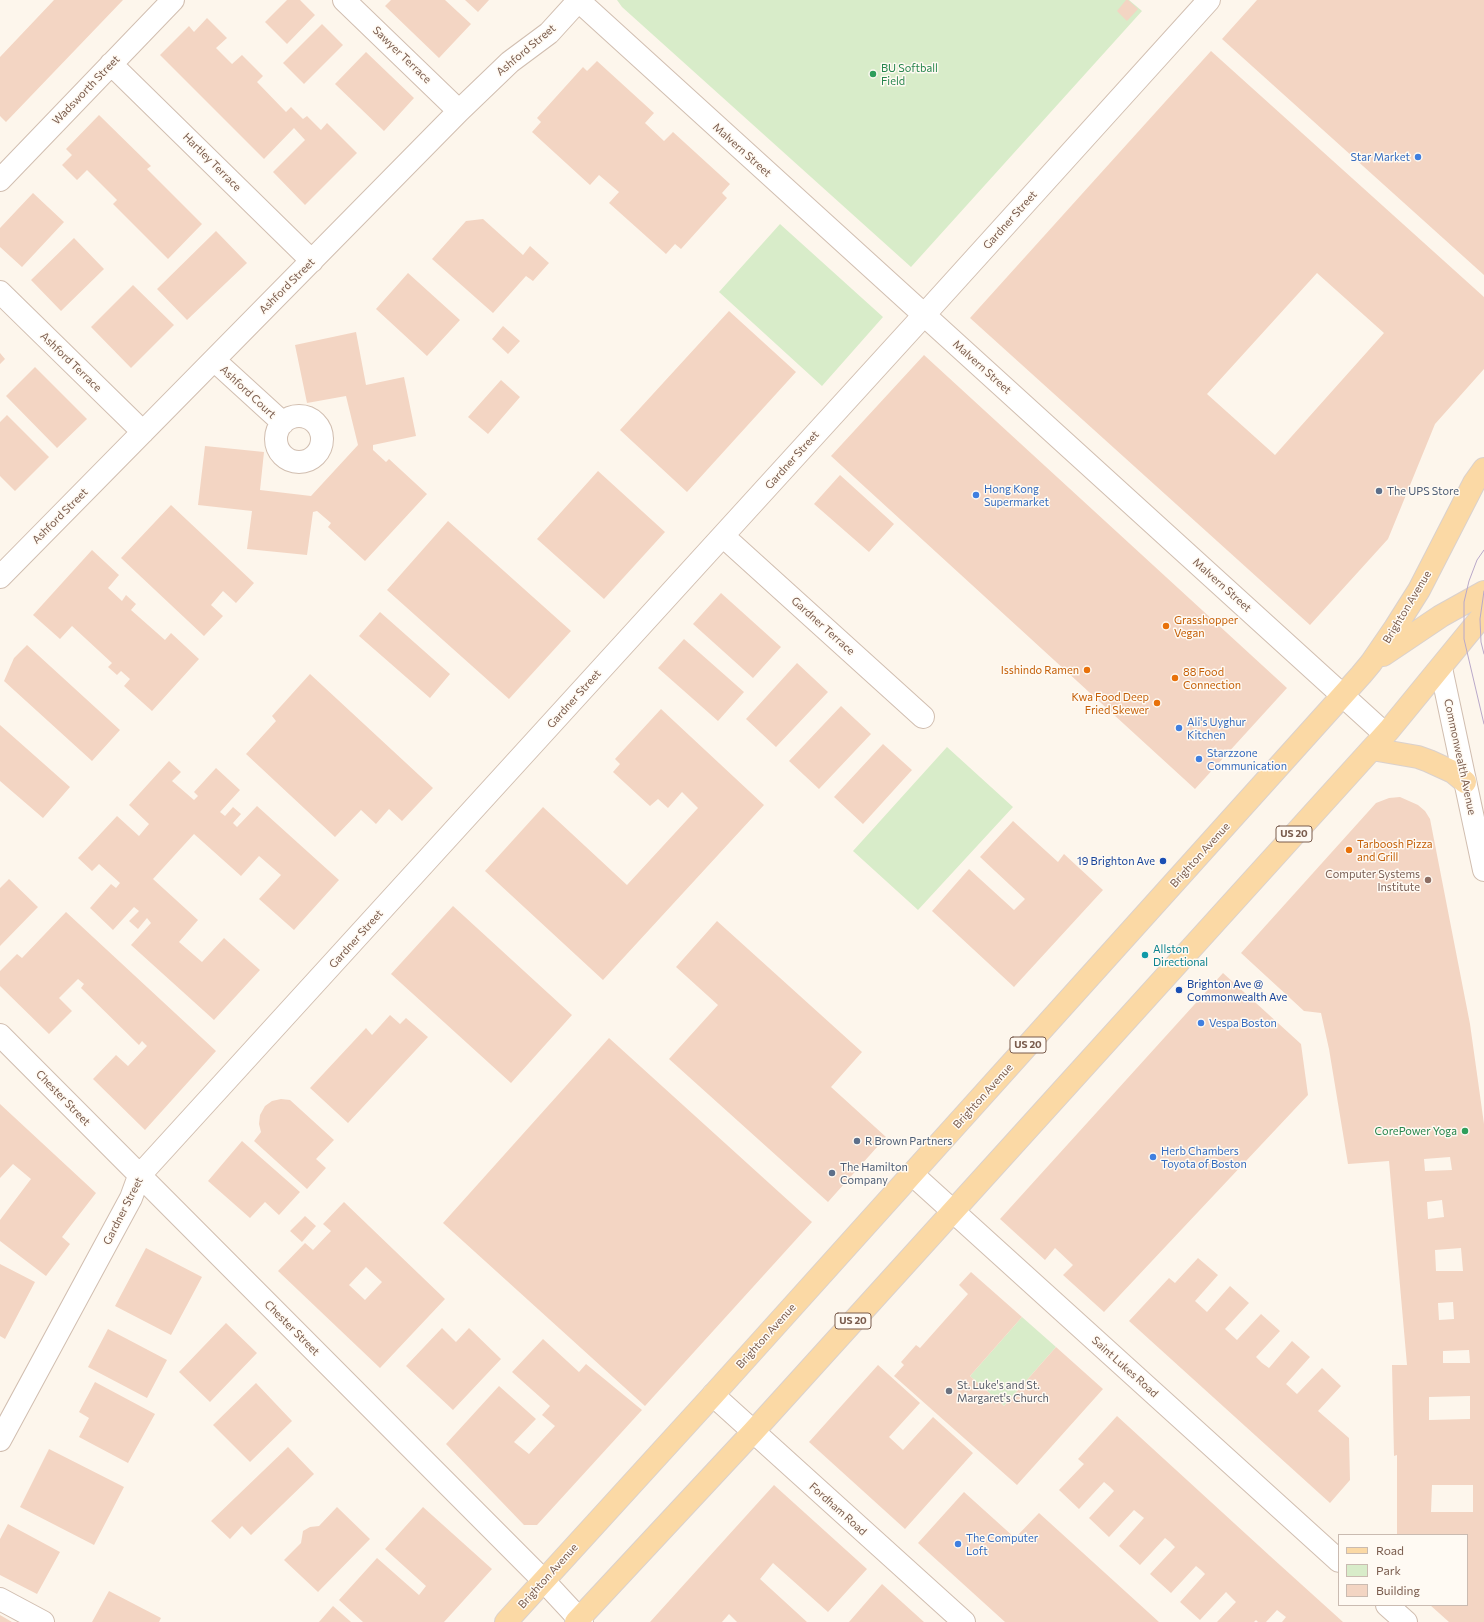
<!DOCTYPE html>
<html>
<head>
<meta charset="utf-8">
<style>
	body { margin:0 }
	#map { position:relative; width:1484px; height:1622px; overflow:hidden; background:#fdf6ec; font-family:Commissioner,sans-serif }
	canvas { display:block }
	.legend { position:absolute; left:1338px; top:1534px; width:130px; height:72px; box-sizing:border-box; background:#fffaf3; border:1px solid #cabbb1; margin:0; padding:5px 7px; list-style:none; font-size:12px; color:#7a5c4d }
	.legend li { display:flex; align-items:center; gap:8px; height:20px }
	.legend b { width:20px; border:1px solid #cabbb1 }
</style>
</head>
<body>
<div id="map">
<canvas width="1484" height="1622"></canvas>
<ul class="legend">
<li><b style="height:5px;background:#fbd9a5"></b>Road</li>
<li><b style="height:11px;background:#d8ecc9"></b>Park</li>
<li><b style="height:11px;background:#f3d5c3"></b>Building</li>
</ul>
</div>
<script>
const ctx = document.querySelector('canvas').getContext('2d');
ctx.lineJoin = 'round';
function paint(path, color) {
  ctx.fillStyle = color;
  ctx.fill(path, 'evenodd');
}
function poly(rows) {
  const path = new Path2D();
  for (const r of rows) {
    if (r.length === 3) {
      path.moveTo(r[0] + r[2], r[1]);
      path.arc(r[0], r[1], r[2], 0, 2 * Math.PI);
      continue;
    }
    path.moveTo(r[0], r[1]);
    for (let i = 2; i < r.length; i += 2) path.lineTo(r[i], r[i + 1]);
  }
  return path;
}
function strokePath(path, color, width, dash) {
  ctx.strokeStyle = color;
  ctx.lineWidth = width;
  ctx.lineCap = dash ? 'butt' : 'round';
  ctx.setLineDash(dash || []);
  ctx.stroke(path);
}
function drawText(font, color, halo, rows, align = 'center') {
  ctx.font = font + ' Commissioner,sans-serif';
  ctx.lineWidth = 3;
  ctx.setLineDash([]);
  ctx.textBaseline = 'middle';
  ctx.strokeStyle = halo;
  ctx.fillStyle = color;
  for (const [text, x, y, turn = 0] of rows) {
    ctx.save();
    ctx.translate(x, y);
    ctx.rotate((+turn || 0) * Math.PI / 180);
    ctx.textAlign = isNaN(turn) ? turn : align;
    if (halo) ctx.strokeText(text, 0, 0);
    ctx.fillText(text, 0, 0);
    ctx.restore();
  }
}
paint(poly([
	[617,0,1129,0,1142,11,911,267,622,7],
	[780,224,883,317,822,386,719,292],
	[947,747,1013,807,918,910,853,851],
	[1022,1317,1056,1347,1004,1406,970,1376]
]), '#d8ecc9');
paint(poly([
	[54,0,123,0,6,122,0,116,0,57],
	[287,0,300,0,315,15,287,44,265,22],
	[391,0,445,0,471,24,439,58,385,6],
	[465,0,489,0,478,12],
	[1126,0,1128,0,1138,9,1127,21,1117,11],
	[1257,0,1484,0,1484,275,1222,39],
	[207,18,227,38,216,48,232,64,242,55,263,76,257,82,286,112,291,107,303,119,307,116,321,130,327,123,357,153,305,205,273,172,305,140,294,128,264,159,160,55,189,26,194,32],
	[322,24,343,45,304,84,283,63],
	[1211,51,1484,297,1484,369,1435,424,1388,539,1310,625,970,318],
	[1317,273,1384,333,1275,455,1207,394],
	[366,52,414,98,384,131,335,84],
	[597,61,654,113,645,123,664,141,673,132,730,184,722,193,727,198,681,249,675,244,666,254,609,203,619,192,599,175,590,185,532,132,541,122,537,118,583,67,587,71],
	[99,115,151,166,147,169,202,224,168,259,113,204,117,200,87,170,77,180,62,165,72,155,66,149],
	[33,193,64,222,22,267,0,247,0,228],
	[483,219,523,255,530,246,549,263,533,281,526,276,493,313,432,259,466,221],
	[216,231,247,263,187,320,157,289],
	[74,238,104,269,61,311,31,280],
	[408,273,460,320,427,356,376,309],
	[133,285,174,325,131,368,91,327],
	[729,311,796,372,687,492,620,430],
	[503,326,520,341,508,354,492,339],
	[356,332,366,385,404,377,416,436,373,445,373,450,386,462,389,459,427,494,365,561,328,527,331,523,317,511,313,512,307,555,247,549,252,511,198,505,205,446,264,452,260,490,311,496,358,445,346,396,307,403,295,345],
	[0,353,5,359,0,364],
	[924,355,1287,688,1195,789,831,456],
	[35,367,87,419,57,448,6,396],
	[501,380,520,397,488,434,468,417],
	[7,415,49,457,15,491,0,476,0,422],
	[598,471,665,532,604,599,537,539],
	[840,475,894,524,869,552,814,504],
	[171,505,254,583,236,603,223,591,211,605,223,616,204,636,121,558],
	[448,521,571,631,509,699,387,590],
	[92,550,119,575,108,588,122,601,126,595,136,604,131,610,165,640,171,633,199,659,152,711,124,686,130,679,121,671,117,675,108,667,112,663,72,626,60,639,33,615],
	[721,593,781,647,753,678,693,624],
	[380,612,450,674,430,698,359,636],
	[684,639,744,692,718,721,658,668],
	[27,645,120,730,92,761,4,681,14,658],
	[797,663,828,692,776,747,746,719],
	[310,674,433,788,402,821,389,809,376,824,361,810,335,837,246,754,276,721,272,716],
	[841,706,871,734,819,789,789,761],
	[661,709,764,805,603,980,485,871,543,807,627,885,698,808,682,792,668,808,658,799,650,806,613,772,620,764,615,759],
	[0,725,70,787,43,818,0,781],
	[883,744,912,770,863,824,834,797],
	[169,761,181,772,172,781,194,800,198,796,194,792,216,768,240,790,220,812,225,816,233,807,241,814,233,823,237,827,257,806,339,880,294,930,259,899,281,875,259,856,241,876,194,834,153,879,198,920,179,942,202,962,224,938,260,970,214,1020,131,945,151,923,147,918,138,929,129,921,139,911,134,907,113,930,90,908,111,884,116,888,120,883,99,864,92,871,78,858,117,816,139,836,149,824,129,805],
	[1400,797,1418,805,1425,811,1430,819,1470,1024,1484,1124,1484,1622,1449,1622,1430,1605,1467,1605,1467,1535,1397,1535,1397,1455,1394,1456,1392,1365,1407,1365,1389,1161,1348,1164,1329,1049,1321,1013,1304,1011,1241,953,1376,803,1389,798],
	[1450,1157,1452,1170,1425,1171,1424,1159],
	[1442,1200,1444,1217,1428,1219,1427,1202],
	[1461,1248,1463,1271,1436,1271,1435,1250],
	[1453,1302,1454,1319,1439,1320,1438,1303],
	[1469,1350,1470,1363,1443,1363,1443,1351],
	[1470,1396,1470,1419,1429,1420,1429,1397],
	[1432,1485,1473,1485,1473,1512,1431,1512],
	[1013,821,1058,862,1064,854,1103,890,1014,987,932,911,969,869,1014,910,1025,899,980,857],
	[9,879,38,907,0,946,0,888],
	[453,906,572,1015,511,1083,391,974],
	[66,912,216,1051,145,1130,93,1079,116,1055,128,1066,147,1046,142,1041,139,1045,81,988,84,984,78,979,59,998,72,1011,49,1034,0,986,0,971,17,954,22,958],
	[717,921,862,1052,831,1087,886,1137,828,1202,669,1059,718,1005,676,967],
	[1223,973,1301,1044,1308,1095,1104,1312,1063,1275,1073,1265,1055,1248,1045,1260,1000,1219],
	[390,1015,400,1024,406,1018,428,1037,348,1123,310,1088,366,1028,372,1035],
	[609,1038,812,1222,645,1406,443,1223],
	[281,1099,290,1100,334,1140,316,1159,326,1168,307,1189,254,1141,261,1132,259,1124,260,1115,265,1106,272,1101],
	[0,1104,96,1193,62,1237,70,1244,46,1276,0,1241,0,1220,31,1179,13,1164,0,1178],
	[242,1141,300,1192,279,1215,265,1202,250,1218,208,1181],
	[344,1202,445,1299,380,1368,278,1271,305,1243,313,1250,331,1231,323,1224],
	[366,1267,382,1282,365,1300,349,1285],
	[305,1216,316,1226,302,1242,290,1231],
	[146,1248,202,1277,171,1335,115,1306],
	[1198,1258,1218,1275,1195,1301,1207,1312,1230,1286,1249,1303,1225,1329,1237,1340,1261,1314,1280,1331,1256,1357,1262,1363,1269,1368,1292,1341,1310,1357,1286,1384,1297,1394,1322,1368,1341,1386,1318,1411,1349,1438,1350,1480,1330,1503,1129,1321,1169,1278,1175,1283],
	[0,1264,35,1282,5,1339,0,1336],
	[971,1272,1022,1317,970,1376,1004,1406,1056,1347,1103,1389,1017,1485,894,1376,904,1365,901,1362,916,1345,920,1348,968,1294,959,1285],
	[226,1323,257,1353,210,1402,179,1372],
	[442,1328,456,1342,469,1328,501,1359,453,1410,406,1366],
	[108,1329,167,1360,147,1398,88,1367],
	[543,1339,579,1372,586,1364,642,1410,537,1525,524,1525,446,1444,499,1386,536,1419,514,1442,529,1454,555,1426,542,1415,550,1406,512,1372],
	[878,1365,920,1403,889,1437,903,1450,933,1417,973,1453,905,1529,809,1442],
	[95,1382,155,1414,128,1463,79,1437,89,1418,79,1412],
	[256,1383,292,1421,250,1462,213,1425],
	[1117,1416,1270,1556,1343,1622,1282,1622,1286,1617,1277,1610,1266,1622,1258,1622,1256,1620,1254,1622,1217,1622,1236,1602,1226,1592,1200,1620,1180,1602,1205,1574,1201,1570,1196,1566,1171,1593,1150,1574,1175,1547,1170,1542,1165,1538,1140,1565,1119,1546,1144,1518,1134,1510,1109,1537,1089,1518,1114,1491,1110,1487,1104,1482,1079,1509,1059,1490,1084,1464,1078,1459],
	[288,1447,314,1474,251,1535,242,1526,230,1539,211,1521],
	[49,1449,124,1487,94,1545,20,1507],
	[774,1485,867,1569,828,1612,773,1563,760,1579,807,1622,737,1622,729,1614,722,1622,650,1622],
	[964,1492,1015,1538,1039,1513,1159,1622,1005,1622,918,1543],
	[337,1507,370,1539,318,1592,284,1560,301,1543,303,1531,310,1527,319,1526],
	[423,1507,492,1569,444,1622,363,1622,339,1600,377,1558,419,1595,426,1586,385,1549],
	[8,1524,60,1552,37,1594,0,1575,0,1539],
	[882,1584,924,1622,849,1622],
	[109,1591,161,1618,159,1622,92,1622],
	[333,1606,351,1622,319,1622],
	[0,1615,12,1622,0,1622]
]), '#f3d5c3');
const minor = poly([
	[344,0,459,111],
	[579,1,1385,734],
	[111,64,312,261],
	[0,180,173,0],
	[0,292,143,432],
	[214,360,283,423],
	[299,439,23],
	[723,536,923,717],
	[0,577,459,111,510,62,549,33,579,0],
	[1441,668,1484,870],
	[0,1035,543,1580,582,1622],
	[912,1174,1339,1561],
	[713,1395,964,1622],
	[0,1440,131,1198,139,1176,924,315,1209,0],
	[0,1599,43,1622],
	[1387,1605,1406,1622]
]);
const primary = poly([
	[1383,655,1441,616,1484,592],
	[1372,749,1418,757,1429,761,1453,772,1465,782],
	[506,1622,713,1395,1361,675,1371,663,1395,628,1419,590,1474,483,1484,469],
	[576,1622,753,1432,1389,730,1484,614]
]);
strokePath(minor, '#d1beb0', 24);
strokePath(primary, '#dad1cd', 24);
strokePath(minor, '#fff', 22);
strokePath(primary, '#fbd9a5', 22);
strokePath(poly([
	[1484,550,1477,560,1469,581,1464,602,1464,639,1484,724],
	[1484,591,1480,619,1481,642,1484,654]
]), '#b9a8c9', 1);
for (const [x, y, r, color] of [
	[873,74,4,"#2e9e5b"],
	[1418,157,4,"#3f7fe0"],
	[1379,491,4,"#5c6f8a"],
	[976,495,4,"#3f7fe0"],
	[1166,626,4,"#e8710a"],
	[1087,670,4,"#e8710a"],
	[1175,678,4,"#e8710a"],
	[1157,703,4,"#e8710a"],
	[1179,728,4,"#3f7fe0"],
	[1199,759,4,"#3f7fe0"],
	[1349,850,4,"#e8710a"],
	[1163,861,4,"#1a4fb4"],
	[1428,880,4,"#8d6e63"],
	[1145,955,4,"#0f9aa8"],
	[1179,990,4,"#1a4fb4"],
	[1201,1023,4,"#3f7fe0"],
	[1465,1131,4,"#2e9e5b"],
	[857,1141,4,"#5c6f8a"],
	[1153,1157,4,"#3f7fe0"],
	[832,1173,4,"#5c6f8a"],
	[949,1391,4,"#6b7280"],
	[958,1544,4,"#3f7fe0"]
]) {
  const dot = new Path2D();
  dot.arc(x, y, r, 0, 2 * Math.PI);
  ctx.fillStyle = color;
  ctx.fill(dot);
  strokePath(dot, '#fffaf3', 1.5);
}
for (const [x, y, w] of [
	[1294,834,36],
	[1028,1045,36],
	[853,1321,36]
]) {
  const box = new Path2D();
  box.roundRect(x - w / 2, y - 8, w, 16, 3);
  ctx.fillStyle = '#fffaf3';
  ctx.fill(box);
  strokePath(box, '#7a5c4d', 1);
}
drawText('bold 10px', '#7a5c4d', null, [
	["US 20",1294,834],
	["US 20",1028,1045],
	["US 20",853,1321]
]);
drawText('11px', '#7a5c4d', '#fffaf3', [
	["Ashford Street",526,50,-40],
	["Sawyer Terrace",402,55,44],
	["Wadsworth Street",86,90,-46],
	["Malvern Street",742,150,42],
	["Hartley Terrace",212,162,45],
	["Gardner Street",1010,220,-48],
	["Ashford Street",287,286,-45],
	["Ashford Terrace",71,362,44],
	["Malvern Street",982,367,42],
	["Ashford Court",248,392,43],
	["Gardner Street",792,460,-48],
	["Ashford Street",60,516,-45],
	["Malvern Street",1222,585,42],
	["Brighton Avenue",1407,607,-59],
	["Gardner Terrace",823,626,42],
	["Gardner Street",574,699,-48],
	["Commonwealth Avenue",1460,757,78],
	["Brighton Avenue",1200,855,-48],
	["Gardner Street",356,939,-48],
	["Brighton Avenue",983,1096,-48],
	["Chester Street",63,1098,46],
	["Gardner Street",123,1211,-63],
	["Chester Street",292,1328,45],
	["Brighton Avenue",766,1336,-48],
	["Saint Lukes Road",1125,1367,42],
	["Fordham Road",838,1509,42],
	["Brighton Avenue",548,1576,-48]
]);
drawText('11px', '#27864d', '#fffaf3', [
	["BU Softball",881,68],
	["Field",881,81],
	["CorePower Yoga",1457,1131,"right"]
], 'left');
drawText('11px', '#366cbe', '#fffaf3', [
	["Star Market",1410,157,"right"],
	["Hong Kong",984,489],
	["Supermarket",984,502],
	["Ali's Uyghur",1187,722],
	["Kitchen",1187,735],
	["Starzzone",1207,753],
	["Communication",1207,766],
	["Vespa Boston",1209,1023],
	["Herb Chambers",1161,1151],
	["Toyota of Boston",1161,1164],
	["The Computer",966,1538],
	["Loft",966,1551]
], 'left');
drawText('11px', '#4e5e75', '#fffaf3', [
	["The UPS Store",1387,491],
	["R Brown Partners",865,1141],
	["The Hamilton",840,1167],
	["Company",840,1180]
], 'left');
drawText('11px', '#c56008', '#fffaf3', [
	["Grasshopper",1174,620],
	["Vegan",1174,633],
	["Isshindo Ramen",1079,670,"right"],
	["88 Food",1183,672],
	["Connection",1183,685],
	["Kwa Food Deep",1149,697,"right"],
	["Fried Skewer",1149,710,"right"],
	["Tarboosh Pizza",1357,844],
	["and Grill",1357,857]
], 'left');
drawText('11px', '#164399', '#fffaf3', [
	["19 Brighton Ave",1155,861],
	["Brighton Ave @",1187,984,"left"],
	["Commonwealth Ave",1187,997,"left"]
], 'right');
drawText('11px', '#785e54', '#fffaf3', [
	["Computer Systems",1420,874],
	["Institute",1420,887]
], 'right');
drawText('11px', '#0d838f', '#fffaf3', [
	["Allston",1153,949],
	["Directional",1153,962]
], 'left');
drawText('11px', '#5b616d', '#fffaf3', [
	["St. Luke's and St.",957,1385],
	["Margaret's Church",957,1398]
], 'left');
</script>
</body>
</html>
